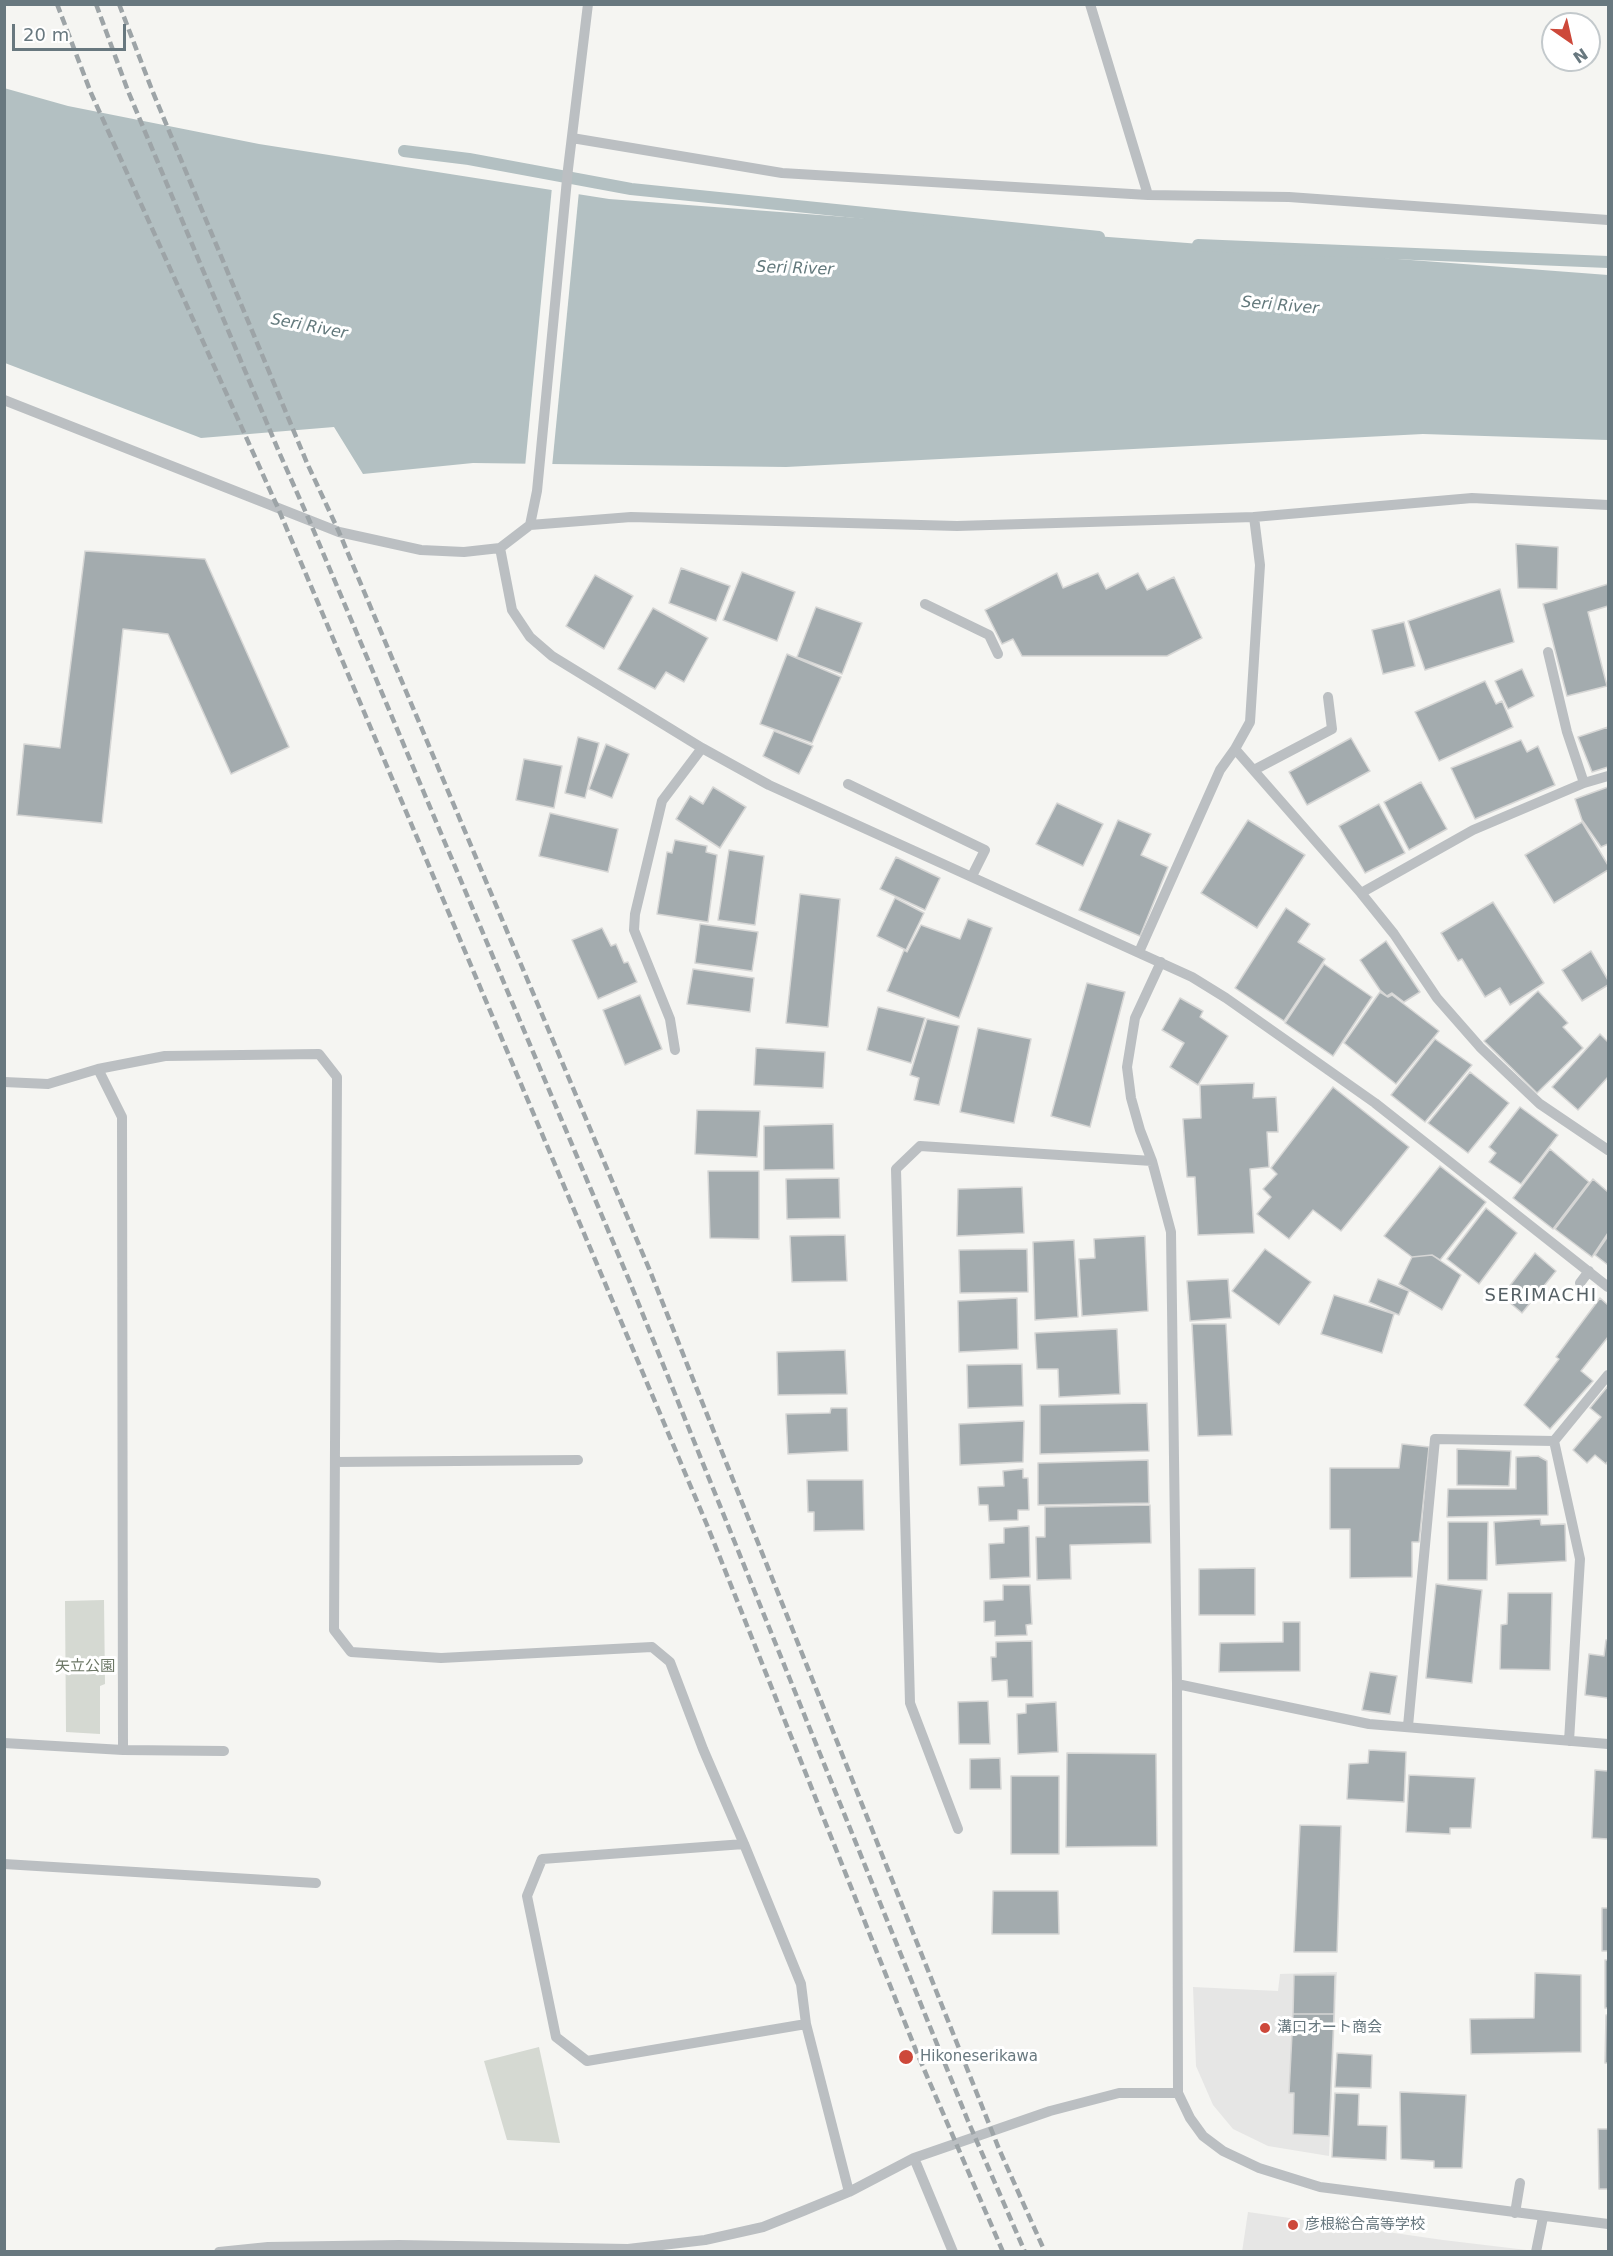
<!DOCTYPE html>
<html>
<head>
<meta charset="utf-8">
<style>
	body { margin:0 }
	#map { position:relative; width:1613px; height:2256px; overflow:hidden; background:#f5f5f2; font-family:"DejaVu Sans",sans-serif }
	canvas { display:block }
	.frame { position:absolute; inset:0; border:6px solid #68787f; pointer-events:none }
	.north { position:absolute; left:1541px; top:12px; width:60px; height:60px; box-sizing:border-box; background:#fff; border:2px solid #c3c9cc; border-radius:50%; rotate:146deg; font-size:16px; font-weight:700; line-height:24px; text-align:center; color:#68787f }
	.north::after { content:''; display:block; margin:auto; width:21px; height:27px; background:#cd483a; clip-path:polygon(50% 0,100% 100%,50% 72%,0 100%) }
	.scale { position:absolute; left:12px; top:24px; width:114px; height:27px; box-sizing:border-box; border:3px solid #68787f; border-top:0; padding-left:8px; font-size:18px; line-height:21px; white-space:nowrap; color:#68787f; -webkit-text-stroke:4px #fff; paint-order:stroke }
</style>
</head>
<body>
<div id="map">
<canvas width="1613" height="2256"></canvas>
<div class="frame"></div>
<div class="north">N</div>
<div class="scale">20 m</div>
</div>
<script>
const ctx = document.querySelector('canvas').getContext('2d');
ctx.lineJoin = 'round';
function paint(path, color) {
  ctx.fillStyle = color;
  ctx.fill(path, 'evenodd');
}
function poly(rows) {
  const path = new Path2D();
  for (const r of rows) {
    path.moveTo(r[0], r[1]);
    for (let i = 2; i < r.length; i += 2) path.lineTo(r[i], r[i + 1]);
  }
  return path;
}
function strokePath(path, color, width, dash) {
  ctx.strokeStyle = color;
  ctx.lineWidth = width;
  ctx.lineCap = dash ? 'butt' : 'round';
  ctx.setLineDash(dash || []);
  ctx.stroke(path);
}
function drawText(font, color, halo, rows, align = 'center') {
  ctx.font = font + ' "DejaVu Sans","Noto Sans JP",sans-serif';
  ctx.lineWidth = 6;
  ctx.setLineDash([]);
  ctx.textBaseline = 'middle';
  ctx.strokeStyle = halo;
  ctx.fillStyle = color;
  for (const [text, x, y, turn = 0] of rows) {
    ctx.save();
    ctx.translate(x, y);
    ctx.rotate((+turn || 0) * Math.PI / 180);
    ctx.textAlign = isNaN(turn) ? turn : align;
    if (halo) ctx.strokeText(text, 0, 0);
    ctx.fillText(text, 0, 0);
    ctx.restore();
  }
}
paint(poly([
	[1337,1972,1329,2156,1268,2146,1233,2129,1213,2105,1196,2066,1193,1987,1278,1991,1280,1974],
	[1248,2212,1443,2240,1535,2251,1242,2252]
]), '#e6e6e5');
paint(poly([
	[104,1600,105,1684,100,1686,100,1734,66,1732,65,1601],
	[539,2047,560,2143,507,2140,484,2061]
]), '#d5d9d2');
paint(poly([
	[4,88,68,106,259,144,609,199,1608,275,1608,440,1423,434,786,467,473,463,363,474,334,427,201,438,5,363]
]), '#b3c0c2');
paint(poly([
	[552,187,579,191,552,467,525,467]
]), '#f5f5f2');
strokePath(poly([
	[404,151,469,159,631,189,1099,237],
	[1198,245,1608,262]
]), '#b3c0c2', 12);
const building = poly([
	[1516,544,1558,547,1557,589,1518,588,1516,544],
	[85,551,205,559,289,747,231,774,168,634,123,629,102,823,17,815,24,744,60,748,85,551],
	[681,568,730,586,716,621,669,603,681,568],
	[742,572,795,592,777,641,723,620,742,572],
	[1057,573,1063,588,1098,573,1106,589,1138,573,1147,590,1174,577,1202,638,1167,656,1022,656,1013,639,1002,644,985,610,1057,573],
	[595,575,633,596,604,649,566,626,595,575],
	[1608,584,1608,606,1588,612,1607,686,1567,696,1543,604,1608,584],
	[1500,589,1514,642,1425,670,1408,621,1500,589],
	[816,607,862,623,842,674,797,657,816,607],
	[653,608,708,638,684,682,666,672,655,689,618,669,653,608],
	[1404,622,1415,666,1383,674,1372,630,1404,622],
	[787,654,841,677,812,743,760,724,787,654],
	[1522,669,1534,696,1508,709,1495,681,1522,669],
	[1485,681,1496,704,1502,701,1513,727,1439,761,1415,712,1485,681],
	[1608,727,1608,767,1592,772,1578,737,1608,727],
	[774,731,813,746,799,774,763,756,774,731],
	[578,737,599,743,585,798,565,793,578,737],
	[1351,738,1370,771,1307,805,1289,772,1351,738],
	[1521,740,1527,752,1538,746,1555,785,1475,819,1451,768,1521,740],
	[606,744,629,754,612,798,589,789,606,744],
	[524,759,562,766,554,808,516,800,524,759],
	[1421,782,1447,829,1409,850,1384,802,1421,782],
	[713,787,746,807,720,848,676,819,690,796,703,804,713,787],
	[1608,787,1608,844,1601,847,1582,820,1575,799,1608,787],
	[1057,803,1103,824,1083,866,1036,844,1057,803],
	[1379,804,1405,853,1365,873,1339,826,1379,804],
	[550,813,618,829,608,872,539,856,550,813],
	[1118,820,1151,834,1141,855,1168,867,1140,936,1079,910,1118,820],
	[1248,820,1305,855,1257,928,1201,893,1248,820],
	[1582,822,1608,865,1608,870,1554,903,1525,855,1582,822],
	[675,840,707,846,706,852,717,855,708,922,657,914,667,852,672,853,675,840],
	[729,850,764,856,755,925,718,920,729,850],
	[896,857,940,878,925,910,880,889,896,857],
	[800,894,840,899,828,1027,786,1023,800,894],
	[895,898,924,913,906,950,877,936,895,898],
	[1493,902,1544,983,1510,1005,1500,988,1485,997,1462,959,1458,961,1441,933,1493,902],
	[1286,908,1310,924,1298,942,1325,959,1284,1021,1235,988,1286,908],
	[968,919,992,928,959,1018,887,991,904,950,907,952,921,925,960,939,968,919],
	[700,924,758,932,752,971,695,963,700,924],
	[602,928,611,946,616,944,624,963,628,962,637,982,598,999,572,940,602,928],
	[1386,941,1420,992,1404,1002,1392,993,1387,996,1380,990,1360,960,1386,941],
	[1591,951,1608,980,1608,985,1582,1001,1562,970,1591,951],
	[1324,964,1372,997,1333,1056,1285,1023,1324,964],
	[693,969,754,978,750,1012,687,1004,693,969],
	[1087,983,1125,992,1090,1127,1051,1116,1087,983],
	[1538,991,1568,1023,1563,1027,1583,1048,1537,1093,1484,1041,1538,991],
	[1380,992,1388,997,1392,995,1439,1031,1396,1084,1344,1043,1380,992],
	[640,995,662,1049,625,1065,603,1010,640,995],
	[1180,998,1203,1011,1200,1017,1228,1036,1198,1085,1170,1067,1184,1043,1162,1030,1180,998],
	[878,1007,925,1018,911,1063,867,1050,878,1007],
	[927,1019,959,1026,939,1105,914,1100,919,1078,910,1075,927,1019],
	[978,1028,1031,1039,1014,1123,960,1112,978,1028],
	[1600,1034,1608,1042,1608,1077,1578,1110,1552,1087,1600,1034],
	[1435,1039,1472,1065,1425,1122,1391,1095,1435,1039],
	[756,1048,825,1052,823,1088,754,1085,756,1048],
	[1470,1072,1509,1103,1468,1153,1428,1123,1470,1072],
	[1254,1083,1253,1098,1276,1097,1278,1132,1267,1132,1269,1167,1250,1169,1254,1233,1198,1235,1195,1177,1187,1177,1183,1119,1201,1118,1200,1085,1254,1083],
	[1333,1087,1409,1147,1341,1231,1313,1210,1289,1239,1257,1214,1271,1197,1263,1189,1277,1174,1271,1168,1333,1087],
	[1520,1107,1558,1135,1521,1184,1489,1162,1496,1153,1489,1147,1520,1107],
	[697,1110,760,1111,757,1157,695,1154,697,1110],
	[833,1124,834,1169,764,1170,764,1126,833,1124],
	[1550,1149,1589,1182,1553,1229,1513,1198,1550,1149],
	[1440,1166,1486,1202,1440,1260,1432,1255,1412,1257,1384,1236,1440,1166],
	[708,1171,759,1171,759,1239,710,1238,708,1171],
	[839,1178,840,1218,787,1219,786,1179,839,1178],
	[1593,1179,1608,1192,1608,1233,1592,1257,1555,1229,1593,1179],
	[1022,1187,1024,1233,957,1236,958,1189,1022,1187],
	[1486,1208,1517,1233,1479,1284,1447,1259,1486,1208],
	[845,1235,847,1281,792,1282,790,1236,845,1235],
	[1145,1236,1148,1311,1082,1316,1079,1259,1095,1258,1094,1239,1145,1236],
	[1608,1236,1608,1265,1595,1255,1608,1236],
	[1074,1240,1078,1317,1035,1320,1033,1242,1074,1240],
	[1027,1249,1028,1292,960,1293,959,1250,1027,1249],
	[1265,1249,1311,1282,1279,1325,1232,1291,1265,1249],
	[1535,1253,1556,1271,1522,1313,1502,1296,1535,1253],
	[1432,1255,1461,1275,1442,1310,1399,1284,1412,1257,1432,1255],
	[1228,1279,1231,1318,1190,1321,1187,1281,1228,1279],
	[1378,1279,1409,1291,1399,1315,1369,1302,1378,1279],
	[1334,1295,1394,1314,1382,1353,1321,1334,1334,1295],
	[1017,1298,1018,1349,959,1352,958,1301,1017,1298],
	[1600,1298,1608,1305,1608,1337,1581,1371,1593,1381,1550,1429,1524,1405,1559,1359,1556,1357,1600,1298],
	[1192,1324,1226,1324,1232,1435,1198,1436,1192,1324],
	[1117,1329,1120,1394,1059,1397,1058,1369,1037,1369,1035,1333,1117,1329],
	[845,1350,847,1394,778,1395,777,1352,845,1350],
	[1022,1364,1023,1406,968,1408,967,1365,1022,1364],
	[1608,1386,1608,1461,1606,1464,1595,1455,1587,1463,1573,1450,1601,1417,1590,1408,1608,1386],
	[1147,1403,1149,1451,1040,1454,1040,1405,1147,1403],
	[831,1408,847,1408,848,1451,788,1454,786,1414,830,1413,831,1408],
	[1024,1421,1023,1462,960,1465,959,1424,1024,1421],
	[1402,1444,1429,1447,1419,1542,1412,1542,1412,1577,1350,1578,1350,1529,1330,1529,1330,1468,1399,1468,1402,1444],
	[1457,1449,1511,1451,1509,1486,1457,1485,1457,1449],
	[1538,1456,1547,1461,1548,1515,1447,1517,1448,1489,1516,1489,1516,1457,1538,1456],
	[1148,1460,1149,1503,1038,1505,1038,1463,1148,1460],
	[1023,1469,1023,1478,1028,1478,1029,1510,1018,1510,1018,1520,989,1521,988,1505,979,1505,978,1487,1004,1486,1003,1471,1023,1469],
	[807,1480,863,1480,864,1530,814,1531,814,1512,808,1512,807,1480],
	[1150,1505,1151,1543,1070,1545,1071,1579,1037,1580,1036,1537,1045,1537,1045,1507,1150,1505],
	[1540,1519,1541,1525,1565,1524,1566,1561,1496,1565,1494,1522,1540,1519],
	[1448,1522,1488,1522,1487,1580,1448,1580,1448,1522],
	[1029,1526,1030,1577,990,1579,989,1544,1004,1543,1004,1528,1029,1526],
	[1255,1568,1255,1615,1199,1615,1199,1569,1255,1568],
	[1436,1584,1482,1590,1472,1683,1426,1678,1436,1584],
	[1003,1585,1030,1585,1032,1624,1026,1625,1027,1635,995,1636,995,1621,984,1622,984,1601,1003,1600,1003,1585],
	[1508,1593,1552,1593,1550,1670,1500,1669,1501,1625,1507,1624,1508,1593],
	[1283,1622,1300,1622,1300,1671,1219,1672,1220,1643,1283,1642,1283,1622],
	[1606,1640,1608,1640,1608,1698,1585,1695,1589,1654,1604,1656,1606,1640],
	[1032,1641,1033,1697,1008,1697,1007,1680,992,1681,991,1657,996,1657,996,1642,1032,1641],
	[1370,1672,1397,1676,1390,1714,1362,1710,1370,1672],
	[988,1701,990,1744,959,1744,958,1702,988,1701],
	[1056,1702,1058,1752,1018,1754,1017,1714,1026,1713,1026,1704,1056,1702],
	[1369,1750,1406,1752,1404,1802,1347,1799,1349,1764,1368,1763,1369,1750],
	[1067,1753,1156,1754,1157,1846,1066,1847,1067,1753],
	[1000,1758,1001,1789,970,1789,970,1759,1000,1758],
	[1595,1770,1608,1771,1608,1839,1592,1838,1595,1770],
	[1409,1775,1475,1778,1471,1828,1450,1828,1450,1834,1406,1832,1409,1775],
	[1011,1776,1059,1776,1059,1854,1011,1854,1011,1776],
	[1300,1825,1341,1826,1337,1952,1294,1952,1300,1825],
	[993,1891,1058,1891,1059,1934,992,1934,993,1891],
	[1602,1908,1608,1908,1608,1951,1602,1951,1602,1908],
	[1605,1960,1608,1960,1608,2008,1605,2008,1605,1960],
	[1535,1973,1581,1975,1581,2052,1471,2054,1470,2019,1534,2018,1535,1973],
	[1294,1975,1335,1975,1334,2014,1293,2014,1294,1975],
	[1293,2014,1334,2014,1329,2136,1293,2134,1294,2093,1289,2093,1293,2014],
	[1606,2015,1608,2015,1608,2063,1605,2063,1606,2015],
	[1337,2053,1372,2055,1371,2088,1335,2087,1337,2053],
	[1400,2092,1466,2095,1462,2168,1434,2168,1434,2161,1401,2159,1400,2092],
	[1335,2093,1359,2094,1358,2125,1387,2126,1386,2160,1332,2157,1335,2093],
	[1598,2129,1608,2129,1608,2189,1599,2189,1598,2129]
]);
paint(building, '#a3abae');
strokePath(building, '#d6d6d5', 1.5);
strokePath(poly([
	[1090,4,1148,195],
	[572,138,782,173,1148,195,1289,197,1608,220],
	[4,400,339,532,421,550,464,552,500,548,530,525,537,491,568,169,588,4],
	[530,525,631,517,957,526,1254,517,1472,498,1608,505],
	[500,548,512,610,530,637,552,656,702,748,769,785,1192,977,1226,998,1375,1103,1608,1287],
	[925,604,989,635,998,654],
	[1548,652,1567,732,1584,783],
	[1235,749,1361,893,1394,934,1437,998,1480,1047,1540,1104,1608,1150],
	[1254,770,1332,729,1328,697],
	[848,784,985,850,972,876],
	[1361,893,1473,830,1584,783,1608,776],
	[1139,952,1220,770,1235,749,1250,722,1260,565,1254,517],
	[1161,962,1135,1018,1127,1067,1131,1098,1140,1130,1152,1161,1171,1232,1177,1684,1178,2093,1190,2118,1203,2136,1223,2151,1259,2168,1320,2187,1608,2224],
	[675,1050,670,1019,634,930,635,914,662,801,702,748],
	[98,1069,165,1056,319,1054,337,1077,334,1630,351,1652,441,1658,652,1647,670,1662,703,1749,744,1844],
	[4,1082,48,1084,98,1069,122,1117,123,1750],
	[1580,1283,1589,1271],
	[335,1462,578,1460],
	[1177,1684,1369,1724,1608,1744],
	[1408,1726,1435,1439,1554,1441],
	[1569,1741,1580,1559,1554,1441,1608,1375],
	[4,1743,123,1750,224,1751],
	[958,1829,910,1703,896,1169,920,1146,1152,1161],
	[4,1864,316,1883],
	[806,2024,587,2061,556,2037,527,1896,542,1859,744,1844,801,1984,806,2024,849,2192],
	[914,2158,953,2252],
	[1515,2213,1520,2183],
	[219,2252,268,2247,399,2245,628,2249,705,2240,763,2227,803,2211,849,2192,914,2158,1050,2111,1119,2093,1178,2093],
	[1536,2252,1543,2217]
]), '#bbbfc2', 10);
strokePath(poly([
	[57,4,91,93,278,508,707,1525,917,2053,1003,2252],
	[96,4,128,91,279,452,310,522,629,1280,968,2121,1025,2252],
	[119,4,152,90,307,463,339,532,650,1271,999,2149,1045,2252]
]), '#9da4a7', 4.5, [9, 4.5]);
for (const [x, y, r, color] of [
	[1265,2028,6,"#cd483a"],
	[906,2057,8,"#cd483a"],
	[1293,2225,6,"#cd483a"]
]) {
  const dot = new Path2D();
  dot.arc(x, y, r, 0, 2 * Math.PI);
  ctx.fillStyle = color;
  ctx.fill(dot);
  strokePath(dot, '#fff', 2);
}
drawText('15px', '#6c7766', '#fff', [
	["矢立公園",85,1667]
]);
drawText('15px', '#68787f', '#fff', [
	["溝口オート商会",1277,2028],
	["Hikoneserikawa",920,2057],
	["彦根総合高等学校",1305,2225]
], 'left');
drawText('italic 16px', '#63797c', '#fff', [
	["Seri River",795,269,2],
	["Seri River",1280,306,5],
	["Seri River",309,327,11]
]);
ctx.letterSpacing = '1.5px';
drawText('18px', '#556065', '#fff', [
	["SERIMACHI",1541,1296]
]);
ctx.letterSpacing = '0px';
</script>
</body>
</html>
